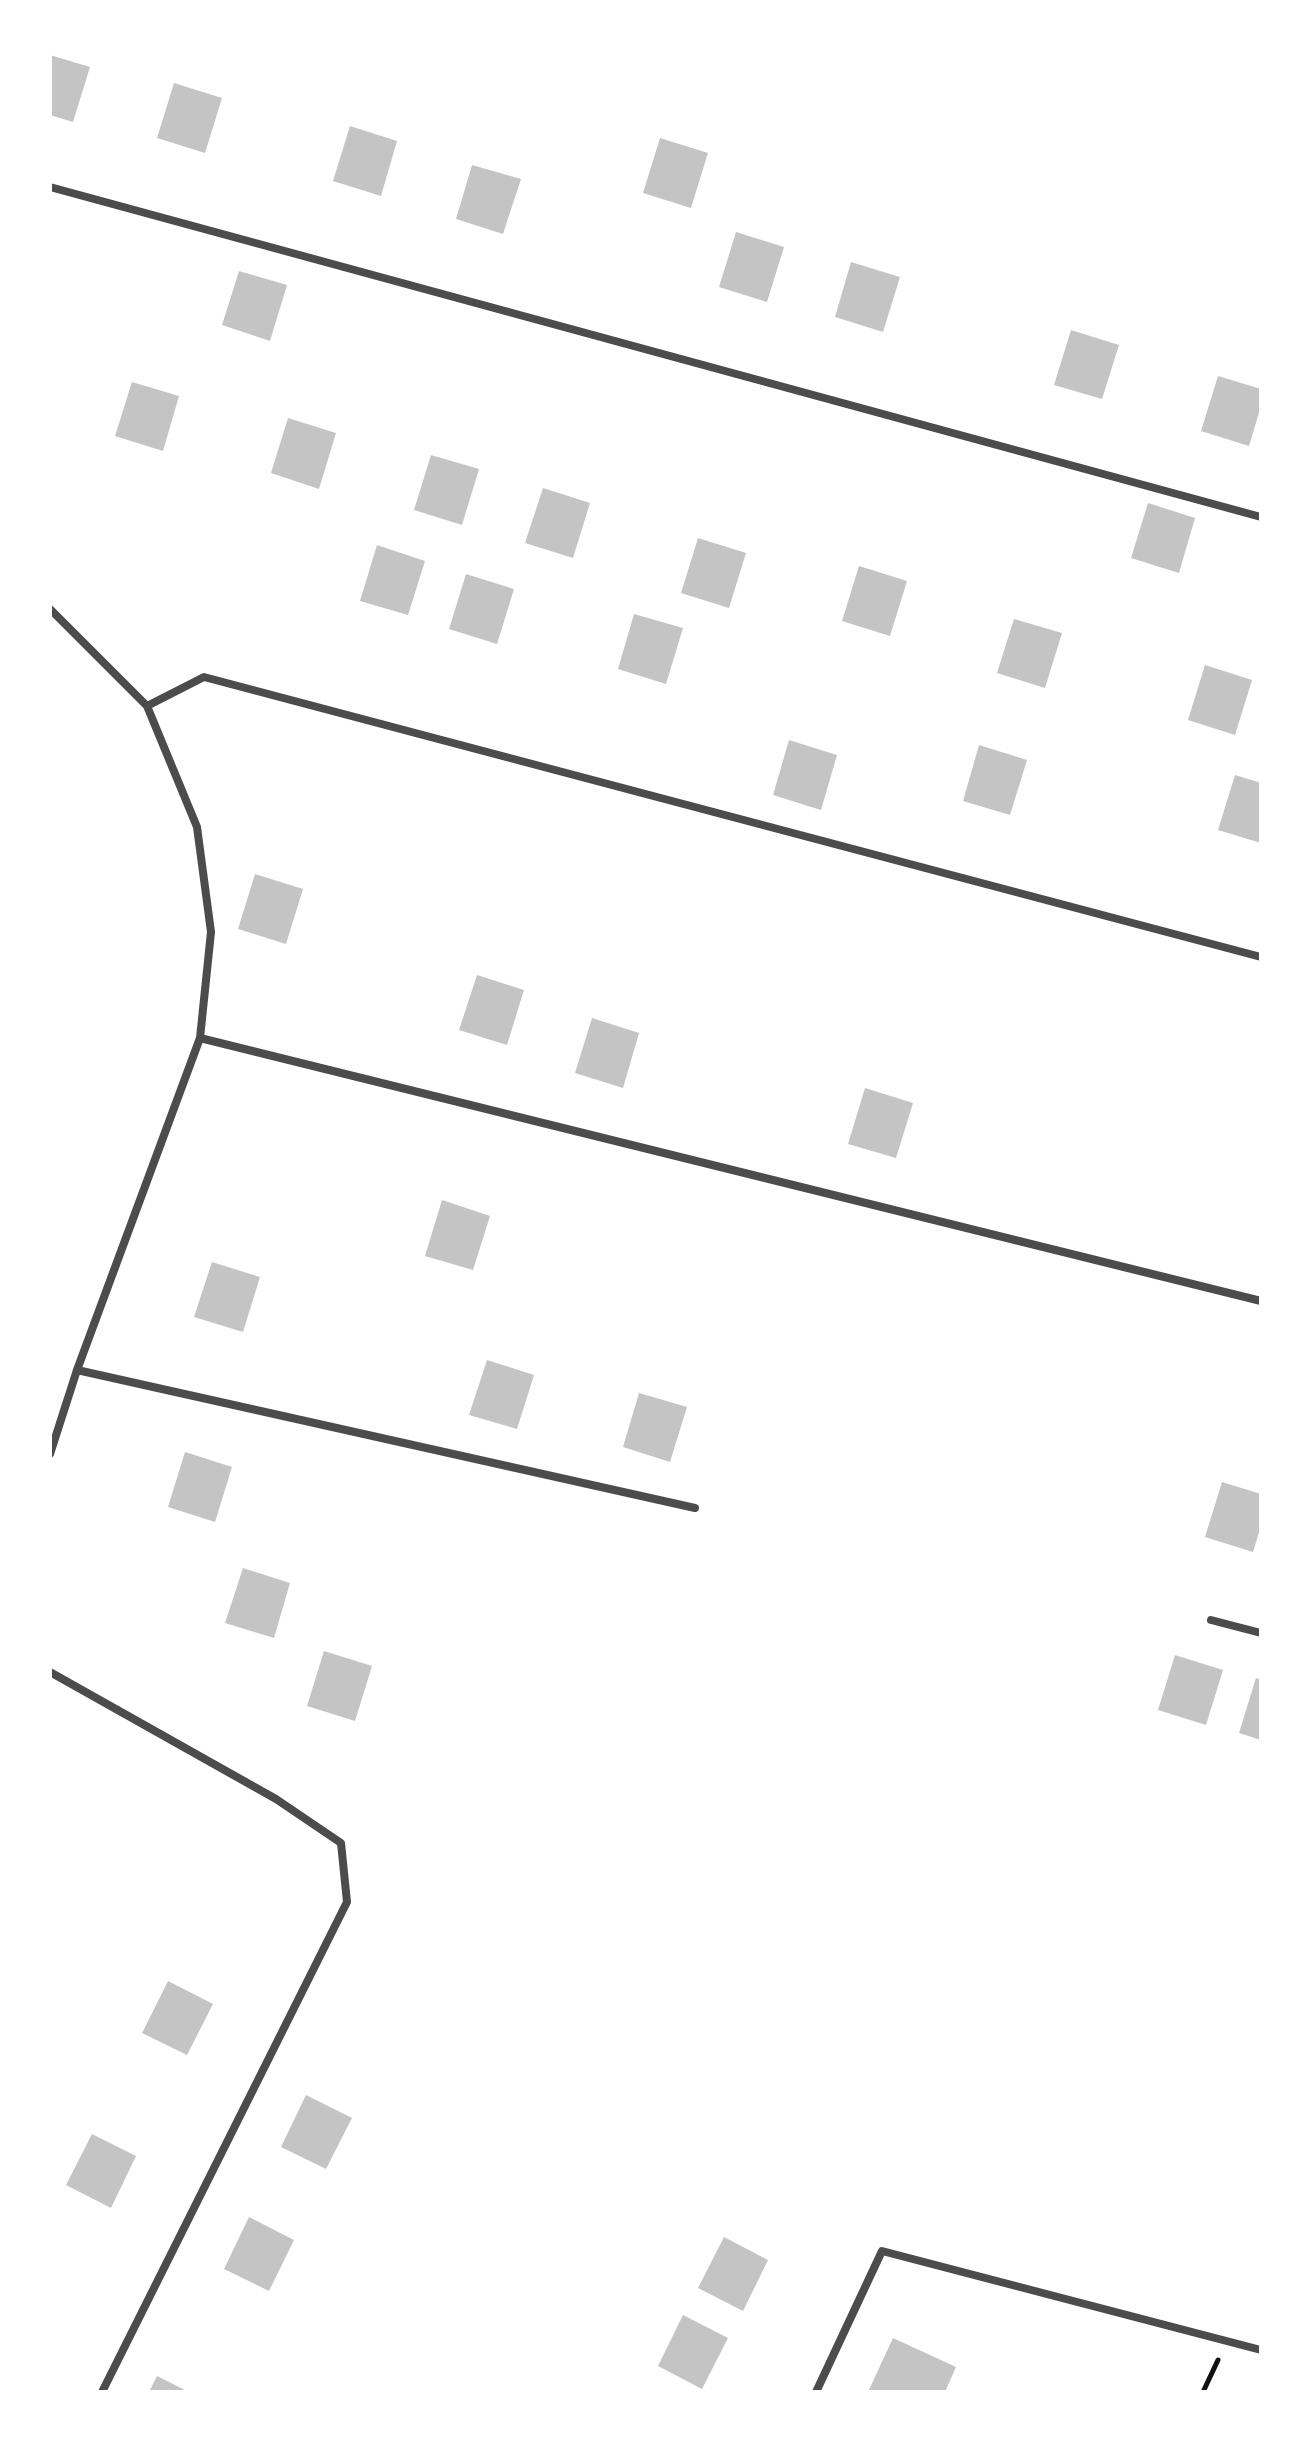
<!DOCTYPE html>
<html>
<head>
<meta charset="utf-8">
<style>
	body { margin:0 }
	#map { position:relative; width:1311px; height:2442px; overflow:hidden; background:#fff; font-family:"Fira Sans Condensed",sans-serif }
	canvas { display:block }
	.frame { position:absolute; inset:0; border:52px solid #fff; pointer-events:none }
</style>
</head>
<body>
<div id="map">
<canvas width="1311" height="2442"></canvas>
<div class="frame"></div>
</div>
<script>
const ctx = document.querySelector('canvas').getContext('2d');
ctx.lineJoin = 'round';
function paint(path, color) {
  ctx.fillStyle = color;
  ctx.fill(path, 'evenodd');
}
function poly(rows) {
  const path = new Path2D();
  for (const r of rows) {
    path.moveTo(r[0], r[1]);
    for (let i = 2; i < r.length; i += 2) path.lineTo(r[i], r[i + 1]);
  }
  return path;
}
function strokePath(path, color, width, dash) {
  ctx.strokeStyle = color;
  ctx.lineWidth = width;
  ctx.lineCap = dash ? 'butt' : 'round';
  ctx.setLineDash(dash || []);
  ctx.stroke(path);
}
paint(poly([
	[50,55,90,67,73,122,50,115],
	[174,83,222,98,205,153,157,138],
	[350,126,397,141,381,196,333,181],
	[660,138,708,153,691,208,643,193],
	[472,165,521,179,503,234,456,219],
	[736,232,784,247,767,302,719,287],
	[851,262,900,277,883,332,835,317],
	[239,271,287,285,270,341,222,325],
	[1071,330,1119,345,1102,399,1054,385],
	[1218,376,1261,389,1261,406,1249,446,1201,431],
	[132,382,179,396,163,451,115,436],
	[288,418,336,433,319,489,271,473],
	[431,455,479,469,462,525,414,510],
	[543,488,590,503,573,558,525,543],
	[1148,503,1195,518,1179,573,1131,558],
	[698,538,746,553,729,608,681,593],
	[377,545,425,561,408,615,360,601],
	[859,566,907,581,890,636,842,621],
	[466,574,514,589,497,644,449,629],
	[634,614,683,628,666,684,618,669],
	[1014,619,1062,633,1045,688,997,673],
	[1205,665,1252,680,1235,735,1188,720],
	[789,740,837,755,821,810,773,795],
	[979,745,1027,760,1010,815,963,801],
	[1235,775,1261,783,1261,843,1218,830],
	[255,874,303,889,286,944,238,929],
	[477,975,524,990,507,1045,459,1030],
	[592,1018,639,1033,623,1088,575,1073],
	[865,1088,913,1103,896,1158,848,1144],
	[442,1200,490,1216,473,1270,425,1256],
	[212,1262,260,1277,243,1332,194,1317],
	[487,1360,534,1375,517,1429,469,1415],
	[639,1393,687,1407,670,1462,623,1447],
	[185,1452,232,1467,215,1522,168,1507],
	[1222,1482,1261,1494,1261,1526,1253,1552,1205,1537],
	[243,1568,290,1583,274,1638,225,1623],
	[324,1651,372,1666,355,1721,307,1706],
	[1175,1655,1223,1670,1206,1725,1158,1710],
	[1256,1678,1261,1680,1261,1740,1239,1733],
	[168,1981,213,2004,187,2055,142,2033],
	[306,2095,352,2118,326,2169,281,2147],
	[92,2134,136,2156,111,2208,66,2185],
	[249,2217,294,2240,269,2291,224,2269],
	[724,2237,768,2260,743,2311,698,2288],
	[683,2315,728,2338,702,2389,658,2366],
	[893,2338,956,2367,945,2392,868,2392],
	[157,2376,189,2392,149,2392]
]), '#c4c4c4');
strokePath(poly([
	[1203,2392,1218,2360]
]), '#111', 5);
strokePath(poly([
	[50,187,1261,517],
	[50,609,147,706,197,827,211,932,200,1038,77,1370,50,1454],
	[147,706,204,677,1261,957],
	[200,1038,1261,1301],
	[77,1370,695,1508],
	[1211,1620,1261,1633],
	[50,1672,276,1799,341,1843,347,1902,102,2392],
	[816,2392,882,2251,1261,2350]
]), '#4c4c4c', 8);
</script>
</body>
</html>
